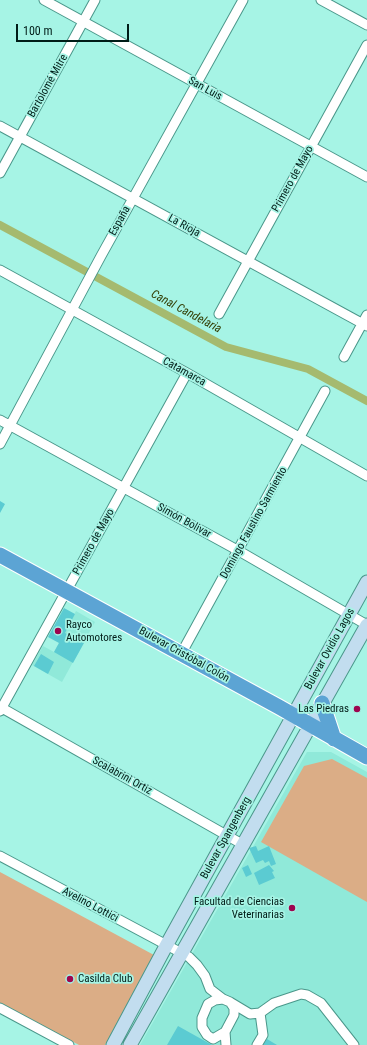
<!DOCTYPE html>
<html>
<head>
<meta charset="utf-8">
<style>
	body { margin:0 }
	#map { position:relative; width:367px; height:1045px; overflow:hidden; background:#a6f4e5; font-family:"Roboto Condensed",sans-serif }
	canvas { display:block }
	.scale { position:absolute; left:16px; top:24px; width:113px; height:18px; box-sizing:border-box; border:2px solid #001c17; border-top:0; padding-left:5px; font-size:12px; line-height:14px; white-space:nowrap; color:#001c17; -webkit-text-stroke:3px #a6f4e5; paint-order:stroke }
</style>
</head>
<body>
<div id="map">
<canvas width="367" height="1045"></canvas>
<div class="scale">100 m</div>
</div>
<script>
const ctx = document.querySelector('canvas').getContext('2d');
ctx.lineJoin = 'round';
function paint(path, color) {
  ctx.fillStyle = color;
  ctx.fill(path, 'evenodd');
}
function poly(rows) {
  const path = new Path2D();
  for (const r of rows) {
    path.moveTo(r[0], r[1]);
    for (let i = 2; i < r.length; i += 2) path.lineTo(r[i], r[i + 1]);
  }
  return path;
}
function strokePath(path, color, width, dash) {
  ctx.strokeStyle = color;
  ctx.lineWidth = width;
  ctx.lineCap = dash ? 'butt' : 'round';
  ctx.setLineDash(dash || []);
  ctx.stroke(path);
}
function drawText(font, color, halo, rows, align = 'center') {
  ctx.font = font + ' "Roboto Condensed",sans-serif';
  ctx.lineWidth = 3.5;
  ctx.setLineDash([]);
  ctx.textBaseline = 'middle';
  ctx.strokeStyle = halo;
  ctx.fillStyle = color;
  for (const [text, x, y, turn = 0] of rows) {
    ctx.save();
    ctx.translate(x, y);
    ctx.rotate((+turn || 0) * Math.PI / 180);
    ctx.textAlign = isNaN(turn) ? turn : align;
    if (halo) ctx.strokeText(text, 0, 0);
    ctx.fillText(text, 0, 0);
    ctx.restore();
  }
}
paint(poly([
	[76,611,95,622,62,682,32,665,43,646,54,652],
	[307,752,331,752,367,772,367,1045,140,1045]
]), '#90e9d9');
paint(poly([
	[332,759,367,778,367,902,261,842,304,766],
	[0,872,154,955,105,1045,79,1045,0,1003]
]), '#dbad86');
strokePath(poly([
	[0,225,226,347,308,369,367,401]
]), '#a5ba6f', 8);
paint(poly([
	[0,501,5,504,0,513],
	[64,608,75,614,65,633,84,643,73,663,54,652,59,643,48,637],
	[41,654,54,662,48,674,34,666],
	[256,846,258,851,269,846,276,864,271,866,269,861,265,863,263,860,256,863,249,848],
	[248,865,252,874,246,877,242,868],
	[269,865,274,871,272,872,275,878,259,885,254,873],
	[178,1026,212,1045,167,1045],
	[267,1039,277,1045,263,1045]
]), '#5bcbd2');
const minor = poly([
	[44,0,367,177],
	[321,0,367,25],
	[0,126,367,326],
	[0,173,95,0],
	[0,270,187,373,367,476],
	[219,314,367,45],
	[344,357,367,315],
	[0,420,239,551,367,625],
	[0,444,101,256,243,0],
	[181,654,325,391],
	[2,708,242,844],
	[0,711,187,373],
	[0,856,189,957,197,965,205,976,210,989,223,999],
	[223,999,230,1002,234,1008,234,1015,225,1032,213,1039,207,1035,202,1027,202,1018,208,1004,215,1000,223,999],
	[230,1002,250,1014,260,1013,274,1003,301,994,307,995,321,1003,354,1045],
	[0,1008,69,1045],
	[225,1032,226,1045],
	[257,1045,263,1035,260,1013]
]);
const secondary = poly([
	[113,1045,166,946,367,582],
	[130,1045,367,625]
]);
const trunk = poly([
	[0,555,279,707,367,757],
	[322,703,334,739]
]);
strokePath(minor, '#4a978a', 11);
strokePath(secondary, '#4a978a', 15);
strokePath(trunk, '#fff', 17);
strokePath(minor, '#fff', 9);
strokePath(secondary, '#c2ddef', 13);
strokePath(trunk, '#5ca4d4', 15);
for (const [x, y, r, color] of [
	[58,631,4,"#9d044f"],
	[357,709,4,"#9d044f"],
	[292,908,4,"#9d044f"],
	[70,979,4,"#9d044f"]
]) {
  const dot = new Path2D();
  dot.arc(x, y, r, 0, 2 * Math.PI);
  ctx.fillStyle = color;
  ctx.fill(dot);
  strokePath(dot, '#a6f4e5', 1.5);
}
drawText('11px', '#001c17', '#a6f4e5', [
	["Bartolomé Mitre",48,86,-61],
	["San Luis",205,89,29],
	["Primero de Mayo",293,179,-61],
	["España",120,221,-61],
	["La Rioja",184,226,29],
	["Catamarca",184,372,29],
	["Simón Bolivar",184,521,29],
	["Domingo Faustino Sarmiento",254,523,-61],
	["Primero de Mayo",94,542,-61],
	["Bulevar Ovidio Lagos",330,649,-61],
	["Bulevar Cristóbal Colón",184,655,29],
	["Scalabrini Ortiz",122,776,29],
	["Bulevar Spangenberg",226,838,-61],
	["Avelino Lottici",90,905,28]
]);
drawText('11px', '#001c17', '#a6f4e5', [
	["Rayco",66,625],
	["Automotores",66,638],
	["Las Piedras",349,709,"right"],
	["Facultad de Ciencias",284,902,"right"],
	["Veterinarias",284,915,"right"],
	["Casilda Club",78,979]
], 'left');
drawText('italic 12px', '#313c02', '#a6f4e5', [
	["Canal Candelaria",186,312,28]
]);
</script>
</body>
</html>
